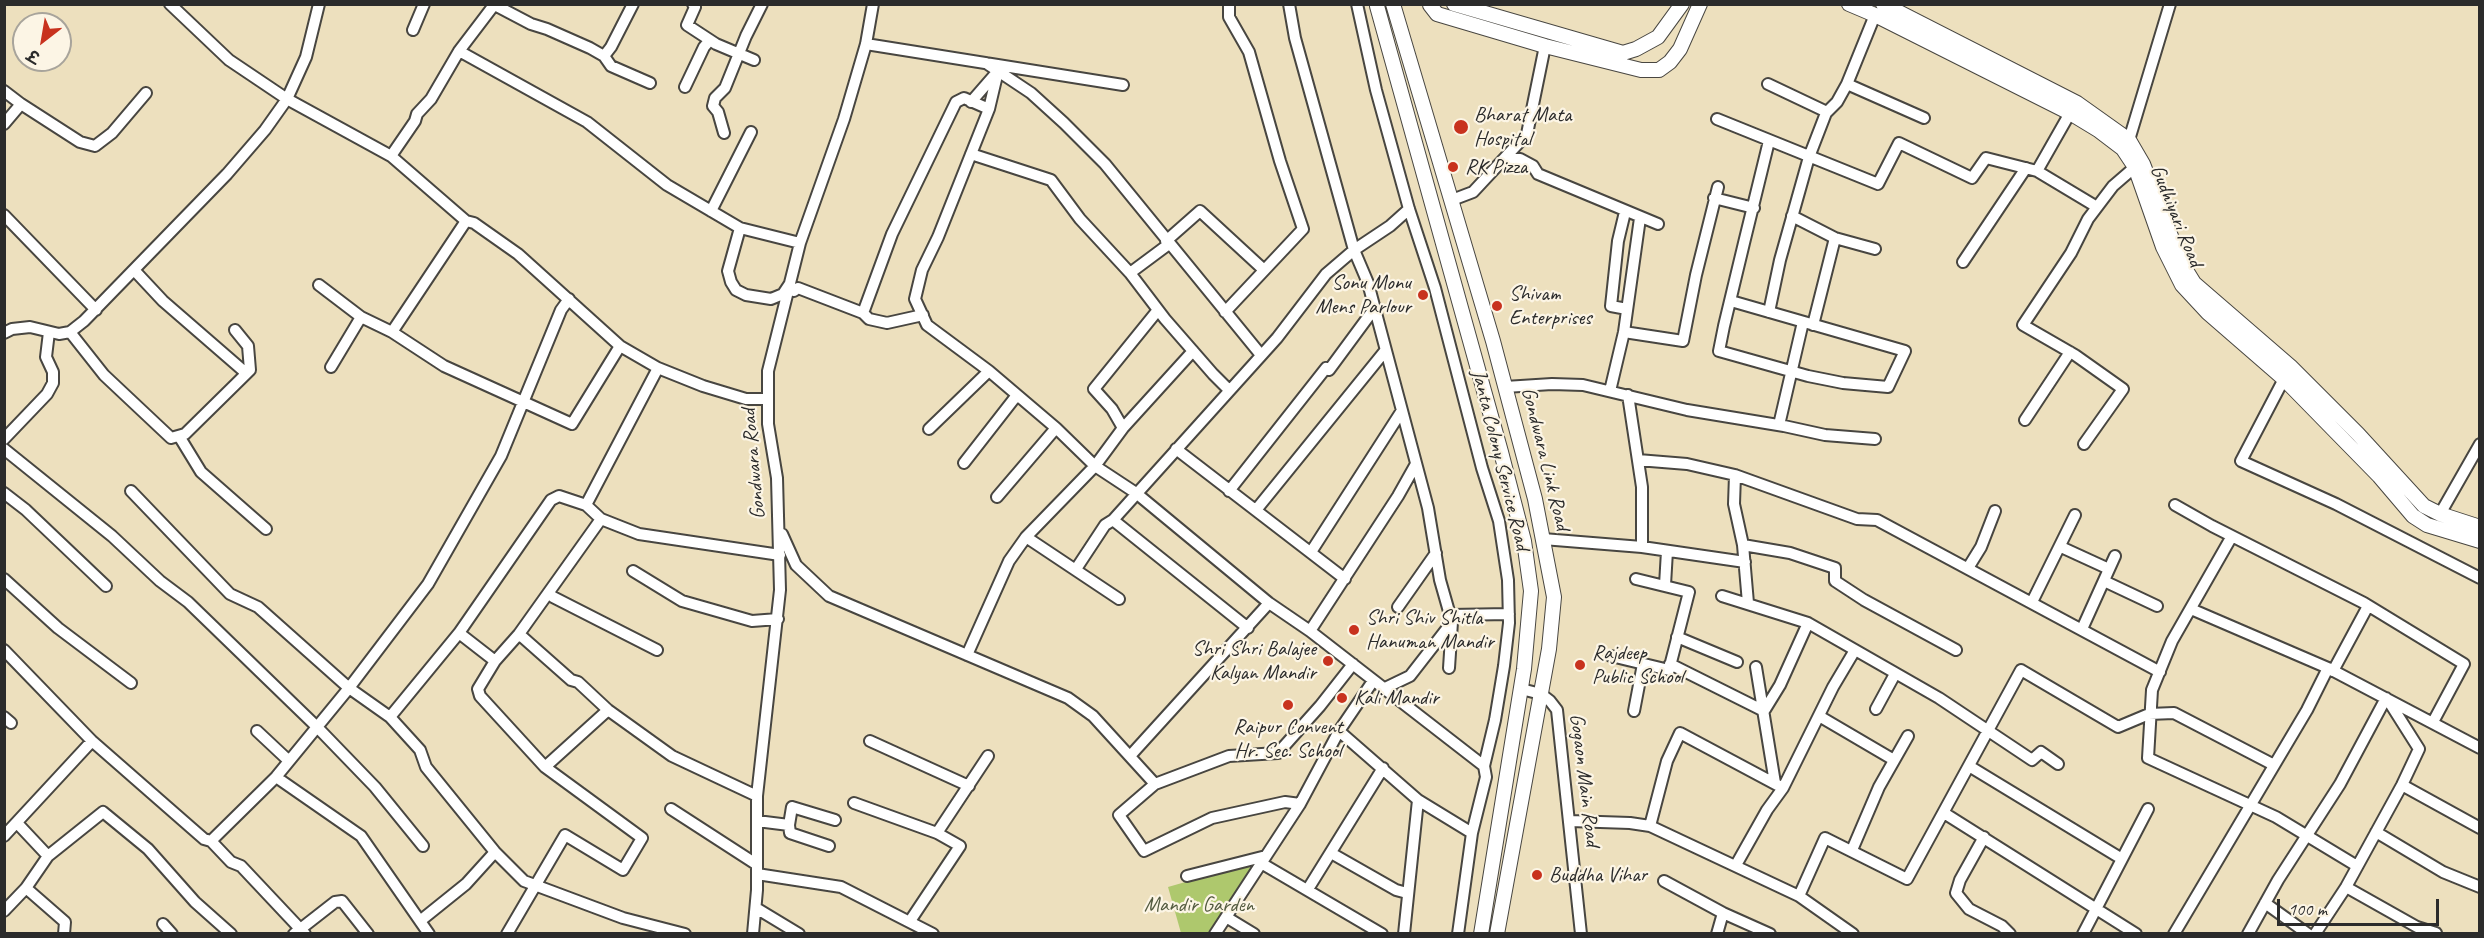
<!DOCTYPE html>
<html>
<head>
<meta charset="utf-8">
<style>
	body { margin:0 }
	#map { position:relative; width:2484px; height:938px; overflow:hidden; background:#ede0be; font-family:Caveat,"Playpen Sans Deva",sans-serif }
	canvas { display:block }
	.frame { position:absolute; inset:0; border:6px solid #2b2b2b; pointer-events:none }
	.north { position:absolute; left:12px; top:12px; width:60px; height:60px; box-sizing:border-box; background:#fcf5e5; border:2px solid #a8a49b; border-radius:50%; rotate:211deg; font-size:16px; font-weight:700; line-height:24px; text-align:center; color:#2b2b2b }
	.north::after { content:''; display:block; margin:auto; width:21px; height:27px; background:#c8321e; clip-path:polygon(50% 0,100% 100%,50% 72%,0 100%) }
	.scale { position:absolute; left:2277px; top:899px; width:162px; height:27px; box-sizing:border-box; border:3px solid #2b2b2b; border-top:0; padding-left:8px; font-size:18px; line-height:21px; white-space:nowrap; color:#2b2b2b; -webkit-text-stroke:4px #fcf5e5; paint-order:stroke }
</style>
</head>
<body>
<div id="map">
<canvas width="2484" height="938"></canvas>
<div class="frame"></div>
<div class="north">उ</div>
<div class="scale">100 m</div>
</div>
<script>
const ctx = document.querySelector('canvas').getContext('2d');
ctx.lineJoin = 'round';
function paint(path, color) {
  ctx.fillStyle = color;
  ctx.fill(path, 'evenodd');
}
function poly(rows) {
  const path = new Path2D();
  for (const r of rows) {
    path.moveTo(r[0], r[1]);
    for (let i = 2; i < r.length; i += 2) path.lineTo(r[i], r[i + 1]);
  }
  return path;
}
function strokePath(path, color, width, dash) {
  ctx.strokeStyle = color;
  ctx.lineWidth = width;
  ctx.lineCap = dash ? 'butt' : 'round';
  ctx.setLineDash(dash || []);
  ctx.stroke(path);
}
function drawText(font, color, halo, rows, align = 'center') {
  ctx.font = font + ' Caveat,sans-serif';
  ctx.lineWidth = 4.5;
  ctx.setLineDash([]);
  ctx.textBaseline = 'middle';
  ctx.strokeStyle = halo;
  ctx.fillStyle = color;
  for (const [text, x, y, turn = 0] of rows) {
    ctx.save();
    ctx.translate(x, y);
    ctx.rotate((+turn || 0) * Math.PI / 180);
    ctx.textAlign = isNaN(turn) ? turn : align;
    if (halo) ctx.strokeText(text, 0, 0);
    ctx.fillText(text, 0, 0);
    ctx.restore();
  }
}
paint(poly([
	[1259,861,1209,933,1181,933,1168,887]
]), '#aec86d');
const minor = poly([
	[170,4,229,60,287,99,391,156,466,221,474,223,518,254,620,346,658,368,703,386,746,399,768,399],
	[493,4,531,24,547,29,590,48,604,56,611,66,650,83],
	[693,4,695,7,687,25,716,44,754,60],
	[1289,4,1295,38,1322,135,1354,250,1368,283,1428,508,1440,580,1452,622,1449,668],
	[1357,4,1376,90,1409,209,1435,288,1482,468,1499,521,1508,580,1509,623,1504,666,1495,720,1484,766,1486,777,1472,833,1458,934],
	[413,30,424,4],
	[866,44,1123,85],
	[459,51,587,122,667,185,740,228,800,243],
	[604,56,611,47,633,4],
	[986,63,1031,93,1064,123,1105,164,1261,355],
	[1768,84,1827,112],
	[1847,84,1924,118],
	[685,87,704,47,710,40],
	[4,91,21,104,80,142,95,146,112,133,146,93],
	[971,102,998,71,989,109,938,237,922,270,915,299,927,325,989,371,1056,428,1095,466,1123,428,1193,351],
	[1717,119,1878,184,1899,143,1972,178,1986,158,2037,171,2097,207],
	[4,124,21,104],
	[724,133,718,112,713,106,715,98,725,88,746,36,762,4],
	[2129,140,2170,4],
	[971,154,1051,180,1080,219,1130,273,1165,319,1213,374,1229,390],
	[391,156,415,121,417,114,431,99,459,51,494,5],
	[1508,158,1520,159,1533,166,1538,174,1658,224],
	[2037,171,2070,113],
	[1714,198,1754,208],
	[1452,200,1473,192,1527,134,1545,46],
	[711,211,751,132],
	[1625,212,1618,241,1611,306,1627,309],
	[4,215,96,310],
	[1792,216,1835,238,1875,249],
	[740,228,728,271,731,282,736,290,746,295,771,299,783,294,789,285,794,291,798,288,863,313,869,319,887,323,923,315],
	[1166,241,1200,211,1264,270],
	[1963,262,2026,168],
	[134,270,163,301,246,373],
	[1130,273,1169,244],
	[319,285,361,317,392,332,444,366,572,424,620,346],
	[1731,301,1905,351,1888,387,1843,383,1808,376,1719,351,1724,326,1744,243,1769,141],
	[1225,312,1303,229,1280,161,1249,52,1229,17,1229,4],
	[1769,312,1780,260,1809,157,1826,113,1837,102,1847,84,1875,15],
	[863,313,892,234,956,102,964,98,989,109],
	[1813,325,1835,238],
	[70,332,104,375,171,438,185,434,250,370,248,346,235,330],
	[392,332,466,221],
	[1624,332,1683,341,1696,275,1718,187],
	[4,333,12,329,30,327,59,334,70,332,84,321,227,174,265,130,287,99,306,57,319,4],
	[331,367,361,317],
	[2286,375,2241,461,2336,504,2480,578],
	[1505,387,1552,384,1583,385,1687,410,1784,426,1825,435,1875,439],
	[1610,391,1624,332,1640,218],
	[1628,395,1642,487,1642,547],
	[2025,420,2070,352],
	[1779,425,1803,322],
	[1123,428,1112,409,1094,389,1158,310],
	[929,429,989,371],
	[179,436,201,472,266,529],
	[4,439,47,394,53,383,53,372,46,357,49,332],
	[2084,444,2123,389,2075,355,2023,325,2071,253,2088,219,2113,186,2135,167],
	[4,449,112,536,160,581,188,602,317,727,375,787,423,846],
	[1176,449,1345,579],
	[1638,460,1687,464,1735,475,1857,519,1877,520,2160,672],
	[964,463,1017,395],
	[1735,475,1734,504,1743,545,1748,603],
	[131,491,230,594,258,607,349,688,390,717,420,750,426,767,495,852,524,881,623,918,685,934],
	[1229,491,1326,368,1329,370,1374,309],
	[4,493,26,510,106,586],
	[997,497,1056,428],
	[586,505,658,368],
	[2175,505,2212,526,2364,603,2464,664,2433,722],
	[1256,510,1385,351],
	[2440,514,2480,444],
	[1113,520,1248,628],
	[782,534,796,565,829,596,1068,698,1093,716,1155,784],
	[2232,536,2172,641,2152,690,2148,758,2276,817,2357,866],
	[1026,537,1119,599],
	[1543,539,1642,547,1745,562],
	[1743,545,1790,553,1835,568,1835,581,1864,600,1956,650],
	[2061,547,2109,569],
	[1311,552,1401,412],
	[1968,568,1981,547,1995,511],
	[1076,569,1105,525,1113,520,1277,338,1326,274,1354,250,1390,226,1409,209],
	[633,571,682,601,752,621,778,619],
	[4,579,58,628,131,683],
	[2104,581,2157,606],
	[1665,585,1667,551],
	[549,593,553,597,657,650],
	[1722,596,1808,623,1939,698,2032,760,2041,752,2058,764],
	[2032,602,2075,515],
	[1398,607,1436,553],
	[2191,609,2328,668,2480,748],
	[1450,615,1509,614],
	[2082,629,2115,556],
	[1310,631,1398,496,1416,464],
	[459,633,495,661],
	[519,634,571,680,578,682,608,710,672,756,757,796],
	[1677,637,1737,662],
	[4,650,92,741,204,839,211,841,231,862,241,866,305,934],
	[967,655,1009,561,1026,537,1095,466,1136,493,1269,603,1310,631,1484,766],
	[1611,656,1669,670,1689,592,1636,579],
	[1670,664,1764,711,1780,685,1808,623],
	[1756,667,1775,783],
	[2333,671,2368,606],
	[1383,689,1410,676,1452,622],
	[1521,689,1541,694,1550,701,1557,710,1581,934],
	[1876,709,1895,674],
	[1634,711,1643,664],
	[1819,716,1894,760],
	[4,717,11,723],
	[390,717,459,633,551,500,559,496,586,505,601,519,639,534,780,555],
	[257,731,289,761],
	[1339,731,1418,800,1472,833],
	[870,741,969,786],
	[1130,756,1269,603],
	[1969,766,2122,859],
	[545,767,608,710],
	[276,777,361,836,429,934],
	[2402,785,2480,828],
	[854,803,937,833,960,846,910,921],
	[1300,804,1285,802,1212,818,1144,851,1119,815,1155,784,1229,756,1278,753,1320,706,1353,664],
	[671,809,756,864],
	[1944,813,2136,934],
	[757,821,789,825,792,807,835,820],
	[1570,821,1630,823,1650,826,1799,896,1853,934],
	[17,823,48,856],
	[789,825,790,833,829,846],
	[1650,826,1667,761,1680,733,1783,788],
	[2376,832,2443,872,2480,887],
	[937,833,988,756],
	[4,836,92,741],
	[1984,837,1960,880,1956,893,1969,909,2002,926,2010,934],
	[211,841,276,777,349,688,428,584,501,456,561,310,569,299],
	[1852,850,1879,787,1908,736],
	[1331,853,1396,890,1407,893],
	[1261,863,1382,934],
	[1736,865,1767,810,1783,788,1833,687,1855,650],
	[757,874,841,887,933,934],
	[1187,876,1266,856],
	[1664,881,1723,913,1770,934],
	[2346,887,2417,927,2436,933],
	[26,888,65,922,64,934],
	[1308,889,1383,768],
	[1799,896,1825,838,1907,879,2021,670,2118,727,2149,714,2174,713,2274,765],
	[2265,903,2308,934],
	[756,908,799,934],
	[4,911,26,888,48,856,103,812,148,849,195,902,231,934],
	[1226,917,1254,934],
	[420,921,466,884,495,852],
	[163,924,172,934],
	[294,934,335,902,342,901,368,934],
	[507,934,565,835,623,870,642,838,545,767,480,696,478,689,495,661,519,634,601,519],
	[753,934,757,890,757,796,780,590,777,478,768,424,768,371,800,243,844,119,866,44,873,4],
	[1215,934,1300,804,1339,731,1373,681],
	[1404,934,1418,800],
	[1717,934,1723,913],
	[2083,934,2148,809],
	[2174,934,2307,710,2328,668],
	[2248,934,2278,880,2340,784,2386,698],
	[2315,934,2346,887,2402,785,2419,749,2388,700]
]);
const tertiary = poly([
	[1393,4,1493,341,1535,499,1554,597,1549,649,1497,934],
	[1454,4,1623,53,1636,49,1658,37,1682,4],
	[1849,4,1875,15,2070,113,2098,130,2123,149,2135,167,2163,247,2182,285,2208,313,2284,379,2379,476,2413,516,2427,525,2480,541],
	[1883,4,2077,103,2129,140,2143,164,2181,262,2194,283,2290,366,2358,434,2424,506,2440,514,2480,527],
	[1430,5,1437,14,1545,46,1641,70,1659,70,1670,62,1680,49,1700,4],
	[1377,6,1501,452,1524,541,1531,591,1524,669,1481,934]
]);
strokePath(minor, '#484641', 14);
strokePath(tertiary, '#484641', 16);
strokePath(minor, '#fff', 10);
strokePath(tertiary, '#fff', 14);
for (const [x, y, r, color] of [
	[1461,127,8,"#c8321e"],
	[1453,167,6,"#c8321e"],
	[1423,295,6,"#c8321e"],
	[1497,306,6,"#c8321e"],
	[1354,630,6,"#c8321e"],
	[1328,661,6,"#c8321e"],
	[1580,665,6,"#c8321e"],
	[1342,698,6,"#c8321e"],
	[1288,705,6,"#c8321e"],
	[1537,875,6,"#c8321e"]
]) {
  const dot = new Path2D();
  dot.arc(x, y, r, 0, 2 * Math.PI);
  ctx.fillStyle = color;
  ctx.fill(dot);
  strokePath(dot, '#fcf5e5', 2);
}
drawText('21px', '#2b2b2b', '#fcf5e5', [
	["Bharat Mata",1474,115],
	["Hospital",1474,139],
	["RK Pizza",1465,167],
	["Sonu Monu",1411,283,"right"],
	["Mens Parlour",1411,307,"right"],
	["Shivam",1509,294],
	["Enterprises",1509,318],
	["Shri Shiv Shitla",1366,618],
	["Hanuman Mandir",1366,642],
	["Shri Shri Balajee",1316,649,"right"],
	["Kalyan Mandir",1316,673,"right"],
	["Rajdeep",1592,653],
	["Public School",1592,677],
	["Kali Mandir",1354,698],
	["Raipur Convent",1288,727,"center"],
	["Hr. Sec. School",1288,751,"center"],
	["Buddha Vihar",1549,875]
], 'left');
drawText('21px', '#2b2b2b', '#fcf5e5', [
	["Gudhiyari Road",2176,216,68],
	["Gondwara Link Road",1545,459,76],
	["Janta Colony Service Road",1500,460,76],
	["Gondwara Road",754,464,-95],
	["Gogaon Main Road",1584,780,83]
]);
drawText('21px', '#525a3f', '#fcf5e5', [
	["Mandir Garden",1199,905]
]);
</script>
</body>
</html>
